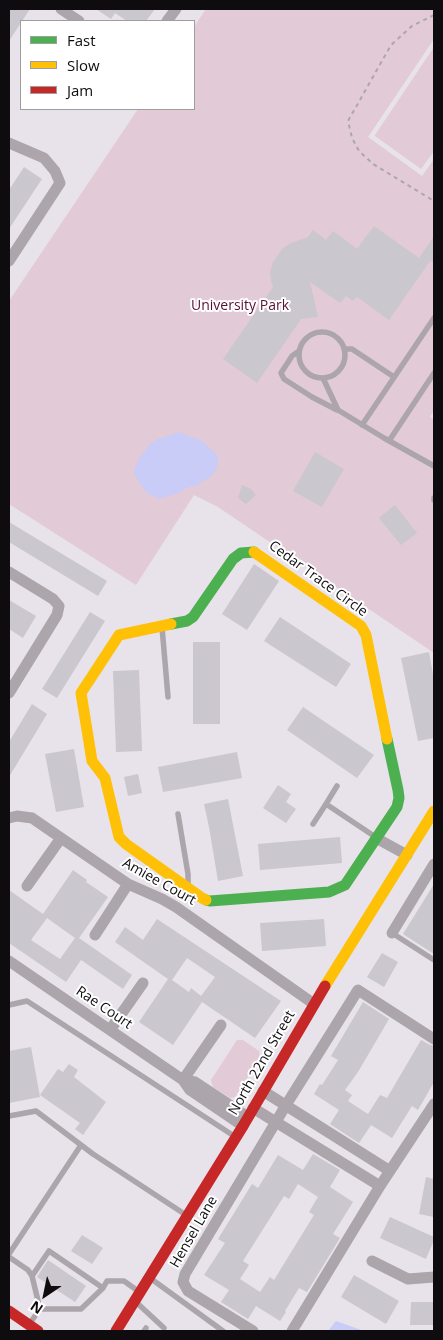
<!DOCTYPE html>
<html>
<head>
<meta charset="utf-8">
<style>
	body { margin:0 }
	#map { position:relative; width:443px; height:1340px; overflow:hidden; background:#e8e2ea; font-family:"Open Sans",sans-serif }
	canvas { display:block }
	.frame { position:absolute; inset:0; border:10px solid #0f0c10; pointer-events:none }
	.legend { position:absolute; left:20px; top:20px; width:175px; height:90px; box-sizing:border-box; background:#fff; border:1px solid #9f9e9f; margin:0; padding:6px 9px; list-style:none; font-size:15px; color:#0f0c10 }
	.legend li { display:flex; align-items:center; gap:10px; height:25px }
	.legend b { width:25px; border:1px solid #9f9e9f }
	.north { position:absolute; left:20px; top:1270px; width:50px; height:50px; -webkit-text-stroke:4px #fff; paint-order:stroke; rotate:214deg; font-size:14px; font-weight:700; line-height:20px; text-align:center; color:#0f0c10 }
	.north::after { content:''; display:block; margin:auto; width:18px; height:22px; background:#0f0c10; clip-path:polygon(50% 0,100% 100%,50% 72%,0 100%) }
</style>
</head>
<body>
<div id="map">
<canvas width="443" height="1340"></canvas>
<div class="frame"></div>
<ul class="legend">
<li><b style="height:6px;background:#4caf50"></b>Fast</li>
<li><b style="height:6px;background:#ffc107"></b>Slow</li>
<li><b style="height:6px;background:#c62828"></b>Jam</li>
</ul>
<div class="north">N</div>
</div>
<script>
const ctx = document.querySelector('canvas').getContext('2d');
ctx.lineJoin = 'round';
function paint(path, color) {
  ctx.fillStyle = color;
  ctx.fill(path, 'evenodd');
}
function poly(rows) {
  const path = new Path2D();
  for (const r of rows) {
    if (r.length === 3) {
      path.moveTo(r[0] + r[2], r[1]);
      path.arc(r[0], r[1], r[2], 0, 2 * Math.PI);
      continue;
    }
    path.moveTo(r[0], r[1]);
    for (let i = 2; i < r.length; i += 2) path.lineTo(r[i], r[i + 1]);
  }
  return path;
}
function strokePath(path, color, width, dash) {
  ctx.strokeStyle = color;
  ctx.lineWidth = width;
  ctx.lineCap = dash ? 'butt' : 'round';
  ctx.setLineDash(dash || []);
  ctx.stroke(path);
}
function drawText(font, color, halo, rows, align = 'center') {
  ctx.font = font + ' "Open Sans",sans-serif';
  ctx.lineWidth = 4;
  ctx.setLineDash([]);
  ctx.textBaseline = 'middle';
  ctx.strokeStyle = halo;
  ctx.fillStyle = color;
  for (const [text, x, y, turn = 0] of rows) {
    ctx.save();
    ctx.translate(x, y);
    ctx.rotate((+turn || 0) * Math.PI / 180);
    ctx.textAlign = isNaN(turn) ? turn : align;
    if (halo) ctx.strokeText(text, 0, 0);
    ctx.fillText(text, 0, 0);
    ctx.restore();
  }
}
paint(poly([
	[206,9,434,9,434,39,368,137,422,176,434,159,434,410,430,417,434,420,434,653,218,507,194,495,136,585,9,504,9,301,138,109,194,109,194,27],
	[434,47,434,151,421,169,375,136,375,135],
	[237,1040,243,1040,259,1051,260,1058,235,1097,230,1098,213,1087,211,1080]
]), '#e2cad6');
paint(poly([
	[179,432,202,441,218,456,217,469,211,476,196,486,188,487,179,493,159,499,146,492,134,474,135,467,139,459,150,444,158,439],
	[336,1321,364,1331,328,1331]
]), '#c8ccf7');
paint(poly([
	[9,9,30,9,9,41],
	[96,9,155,9,146,21,127,21,115,13,111,19],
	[24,167,42,179,9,229,9,190],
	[374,226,419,258,434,236,434,263,430,261,389,320,357,297,353,301,346,296,340,303,310,282,318,317,301,319,257,383,223,359,273,287,271,281,270,272,273,262,283,248,291,243,308,237,313,230,326,240,333,231,357,249],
	[315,452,344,469,322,507,293,491],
	[242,485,251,489,256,495,246,504,238,498],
	[395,505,417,533,401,545,379,518],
	[9,522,107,581,98,596,9,542],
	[254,564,279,581,247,630,222,614],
	[9,600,36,616,23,638,9,629],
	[90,612,105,621,57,698,42,689],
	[280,617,351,664,336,687,264,641],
	[193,642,220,642,220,724,193,724],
	[429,652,434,680,434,738,418,741,401,658],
	[139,670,142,751,116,752,113,671],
	[32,704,47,714,9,777,9,742],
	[303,707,374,755,357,778,287,730],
	[74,749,84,807,56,812,45,754],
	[237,752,242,778,163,792,158,767],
	[138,774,142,793,128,796,124,777],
	[278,785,291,794,286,802,296,809,286,823,263,808],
	[228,799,243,876,218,881,209,827,204,804],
	[340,837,342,863,260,870,258,844],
	[73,870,87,880,86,882,108,897,79,938,132,975,123,989,81,960,66,982,9,943,9,890,43,914],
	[47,918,75,938,60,959,31,940],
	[434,884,434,954,403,934],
	[157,919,281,1001,255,1038,202,1002,173,1045,139,1022,168,979,115,942,125,927,143,940],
	[187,958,215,977,201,996,191,988,189,992,172,980],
	[324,919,326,946,262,951,260,923],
	[382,953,398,962,384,987,367,977],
	[363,1002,389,1019,358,1072,345,1090,352,1095,348,1101,368,1114,380,1095,387,1098,421,1040,430,1045,434,1046,434,1082,418,1110,412,1106,392,1138,371,1125,359,1143,330,1124,339,1110,314,1094,320,1084,322,1085,338,1060,331,1056],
	[31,1047,40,1097,9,1103,9,1051],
	[69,1064,78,1070,74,1077,106,1102,83,1135,75,1129,80,1123,40,1095,58,1069,63,1072],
	[313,1154,340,1170,330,1187,353,1202,333,1234,340,1238,307,1292,299,1288,285,1311,286,1312,280,1321,256,1306,248,1319,221,1302,229,1290,204,1275,225,1243,218,1239,252,1184,258,1188,278,1155,303,1170],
	[298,1184,318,1197,309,1212,314,1215,274,1280,270,1277,260,1292,240,1279,249,1265,243,1261,284,1196,289,1199],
	[426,1177,434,1179,434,1217,419,1214],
	[390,1217,434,1237,434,1240,426,1259,380,1238],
	[82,1235,103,1248,92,1264,71,1251],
	[48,1260,86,1286,75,1302,37,1277],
	[354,1275,399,1301,386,1324,341,1297],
	[411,1302,434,1302,434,1325,410,1325]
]), '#cbc7ce');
strokePath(poly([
	[434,15,412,26,391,45,348,121,352,138,359,151,373,164,434,201]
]), '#aca7ae', 2, [4, 4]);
strokePath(poly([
	[322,355,23],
	[344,349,352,349,394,377],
	[299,351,292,356,281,373,284,379,312,397,337,410],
	[323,378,338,410,384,438,434,466],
	[362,425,434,318],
	[389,441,434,373],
	[434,498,434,500],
	[162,627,168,697],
	[337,786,326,804,374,836],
	[178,814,188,874,188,886],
	[313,824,326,804],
	[392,933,434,960],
	[9,1005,27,1001,234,1136],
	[9,1116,36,1111,93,1154,186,1215],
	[9,1254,81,1145],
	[9,1257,28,1270,32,1276,40,1309,30,1323],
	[32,1276,49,1251,103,1288],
	[150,1278,223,1331],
	[136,1302,164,1328],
	[40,1309,81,1309,103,1288,107,1281,124,1281,138,1291],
	[144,1331,146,1328]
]), '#aca5ab', 5.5);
strokePath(poly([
	[61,9,79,21],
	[167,21,176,9],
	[9,143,44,158,55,171,60,183,9,261],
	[9,572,53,599,59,606,57,615,9,693],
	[9,818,17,816,32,818,128,884,162,899,176,907,314,1004],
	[376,838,407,855],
	[27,886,61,838],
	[392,933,434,864],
	[95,935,128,884],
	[9,961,183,1080,190,1090,243,1126],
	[110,1030,143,983],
	[183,1080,195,1082,248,1117],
	[183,1080,221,1025],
	[263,1091,390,1171],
	[253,1108,380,1186],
	[372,1261,408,1279,434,1277],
	[253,1331,188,1291,183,1282,185,1274,286,1105,358,990,434,1039],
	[292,1331,380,1186,434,1104]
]), '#aca5ab', 11);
strokePath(poly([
	[171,624,187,621,193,617,233,559,241,553,254,552],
	[206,900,210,901,329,892,345,885,397,807,399,798,398,790,387,739]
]), '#4caf50', 11);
strokePath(poly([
	[254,552,361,626,366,635,387,739],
	[171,624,119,635,81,693,92,761,105,778,119,837,126,844,202,898,206,900],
	[325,986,434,811]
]), '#ffc107', 11);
strokePath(poly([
	[9,1311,38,1331],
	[116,1331,243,1126,325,986]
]), '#c62828', 11);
drawText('14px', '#580f37', '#fff', [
	["University Park",240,306]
]);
drawText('14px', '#0f0c10', '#fff', [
	["Cedar Trace Circle",318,579,36],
	["Amiee Court",159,882,29],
	["Rae Court",104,1008,34],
	["North 22nd Street",262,1063,-60],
	["Hensel Lane",194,1232,-60]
]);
</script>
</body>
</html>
